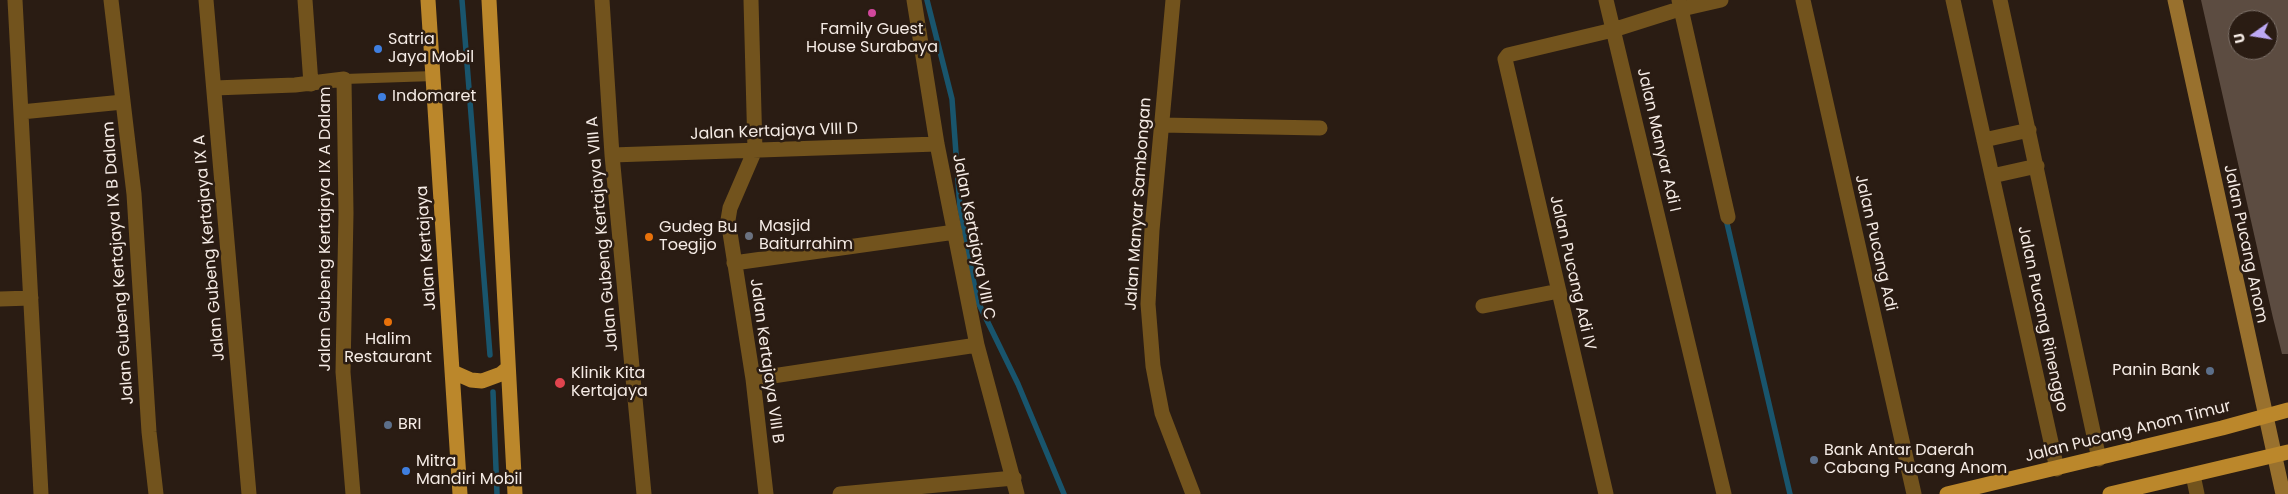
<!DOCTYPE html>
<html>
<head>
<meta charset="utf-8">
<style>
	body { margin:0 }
	#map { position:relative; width:2288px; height:494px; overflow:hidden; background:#2a1c13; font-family:Poppins,sans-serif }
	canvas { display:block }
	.north { position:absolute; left:2228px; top:10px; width:50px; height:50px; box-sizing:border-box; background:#2a1c13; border:1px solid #7b6f67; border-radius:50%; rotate:257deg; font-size:14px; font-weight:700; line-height:20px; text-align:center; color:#f5ebe5 }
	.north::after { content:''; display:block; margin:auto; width:18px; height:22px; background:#bda9f5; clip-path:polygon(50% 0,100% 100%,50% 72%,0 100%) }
</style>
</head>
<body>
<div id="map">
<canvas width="2288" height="494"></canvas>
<div class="north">U</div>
</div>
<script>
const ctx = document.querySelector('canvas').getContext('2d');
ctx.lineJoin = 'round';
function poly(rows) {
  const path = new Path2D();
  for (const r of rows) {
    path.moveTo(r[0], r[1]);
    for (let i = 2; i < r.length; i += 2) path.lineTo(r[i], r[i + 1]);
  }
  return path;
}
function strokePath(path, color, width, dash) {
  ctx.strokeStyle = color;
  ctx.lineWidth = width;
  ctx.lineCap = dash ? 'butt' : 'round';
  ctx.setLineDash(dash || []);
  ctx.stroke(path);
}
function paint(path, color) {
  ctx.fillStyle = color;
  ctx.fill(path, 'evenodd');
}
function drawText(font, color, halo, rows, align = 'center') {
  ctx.font = font + ' Poppins,sans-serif';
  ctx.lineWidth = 5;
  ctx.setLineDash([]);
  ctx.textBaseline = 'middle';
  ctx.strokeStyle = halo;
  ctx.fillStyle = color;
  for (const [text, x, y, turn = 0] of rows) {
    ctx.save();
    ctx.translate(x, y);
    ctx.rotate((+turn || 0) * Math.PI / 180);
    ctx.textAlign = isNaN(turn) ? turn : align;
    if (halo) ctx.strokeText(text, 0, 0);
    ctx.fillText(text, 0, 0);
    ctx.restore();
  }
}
strokePath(poly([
	[462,0,490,355],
	[927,0,952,99,960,208,977,300,1018,384,1064,494],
	[1726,219,1790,494],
	[493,392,497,494]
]), '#19556d', 5.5);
paint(poly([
	[2201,0,2288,0,2288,354,2282,354,2273,318],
	[2238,20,2268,20,2268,50,2238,50]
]), '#5c4c41');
strokePath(poly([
	[344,79,434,76]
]), '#72531d', 10);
strokePath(poly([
	[15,0,41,494],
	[111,0,134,194,149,432,156,494],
	[206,0,249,494],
	[305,0,311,84],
	[602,0,612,155,644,494],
	[751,0,755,150,730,208,728,220,753,379,766,494],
	[914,0,937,144,977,345,1017,494],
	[1173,0,1152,230,1148,304,1153,366,1162,413,1193,494],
	[1606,0,1724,494],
	[1679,0,1728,217],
	[1803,0,1914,494],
	[1953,0,2057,469],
	[2000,0,2099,459],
	[214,88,295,85,344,79,346,213,343,372,353,494],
	[21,112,123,102],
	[1161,125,1320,128],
	[1984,140,2029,130],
	[612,155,937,144],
	[1992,176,2037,166],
	[734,263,955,232],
	[0,299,31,298],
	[1483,306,1559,291],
	[753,379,977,345],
	[2193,475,2197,494],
	[840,494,1014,478],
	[1606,494,1505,59,1508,55,1613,30,1673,11,1721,0]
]), '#72531d', 15);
strokePath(poly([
	[2175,0,2283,494]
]), '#99712e', 15);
strokePath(poly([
	[428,0,460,494],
	[489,0,515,494],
	[453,372,471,380,482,381,501,374,508,368],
	[1947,494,2222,428,2288,410],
	[2110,494,2288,452]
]), '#bb872b', 15);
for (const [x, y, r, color] of [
	[872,13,5,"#d1479c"],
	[378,49,5,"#3f7fe0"],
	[382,97,5,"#3f7fe0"],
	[749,236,5,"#6b7280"],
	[649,237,5,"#e8710a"],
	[388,322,5,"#e8710a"],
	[2210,371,5,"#5c6f8a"],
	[560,383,6,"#e0444e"],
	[388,425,5,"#5c6f8a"],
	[1814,460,5,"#5c6f8a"],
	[406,471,5,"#3f7fe0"]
]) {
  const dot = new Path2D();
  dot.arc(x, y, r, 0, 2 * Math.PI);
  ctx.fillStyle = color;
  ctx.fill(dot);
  strokePath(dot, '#2a1c13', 2);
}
drawText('16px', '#f5ebe5', '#2a1c13', [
	["Family Guest",872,30,"center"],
	["House Surabaya",872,48,"center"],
	["Satria",388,40],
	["Jaya Mobil",388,58],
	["Indomaret",392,97],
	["Masjid",759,227],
	["Baiturrahim",759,245],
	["Gudeg Bu",659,228],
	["Toegijo",659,246],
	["Halim",388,340,"center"],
	["Restaurant",388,358,"center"],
	["Panin Bank",2200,371,"right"],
	["Klinik Kita",571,374],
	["Kertajaya",571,392],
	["BRI",398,425],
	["Bank Antar Daerah",1824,451],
	["Cabang Pucang Anom",1824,469],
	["Mitra",416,462],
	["Mandiri Mobil",416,480]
], 'left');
drawText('16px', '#f5ebe5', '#2a1c13', [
	["Jalan Kertajaya VIII D",774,132,-2],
	["Jalan Manyar Adi I",1658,140,77],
	["Jalan Manyar Sambongan",1139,204,-86],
	["Jalan Gubeng Kertajaya IX A Dalam",326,229,-90],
	["Jalan Gubeng Kertajaya VIII A",603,234,-95],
	["Jalan Kertajaya VIII C",973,237,79],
	["Jalan Pucang Adi",1875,243,77],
	["Jalan Pucang Anom",2245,244,78],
	["Jalan Gubeng Kertajaya IX A",210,248,-95],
	["Jalan Kertajaya",427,248,-94],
	["Jalan Gubeng Kertajaya IX B Dalam",119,263,-94],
	["Jalan Pucang Adi IV",1572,273,77],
	["Jalan Pucang Rinenggo",2042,319,78],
	["Jalan Kertajaya VIII B",766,361,82],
	["Jalan Pucang Anom Timur",2128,432,-14]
]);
</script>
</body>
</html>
